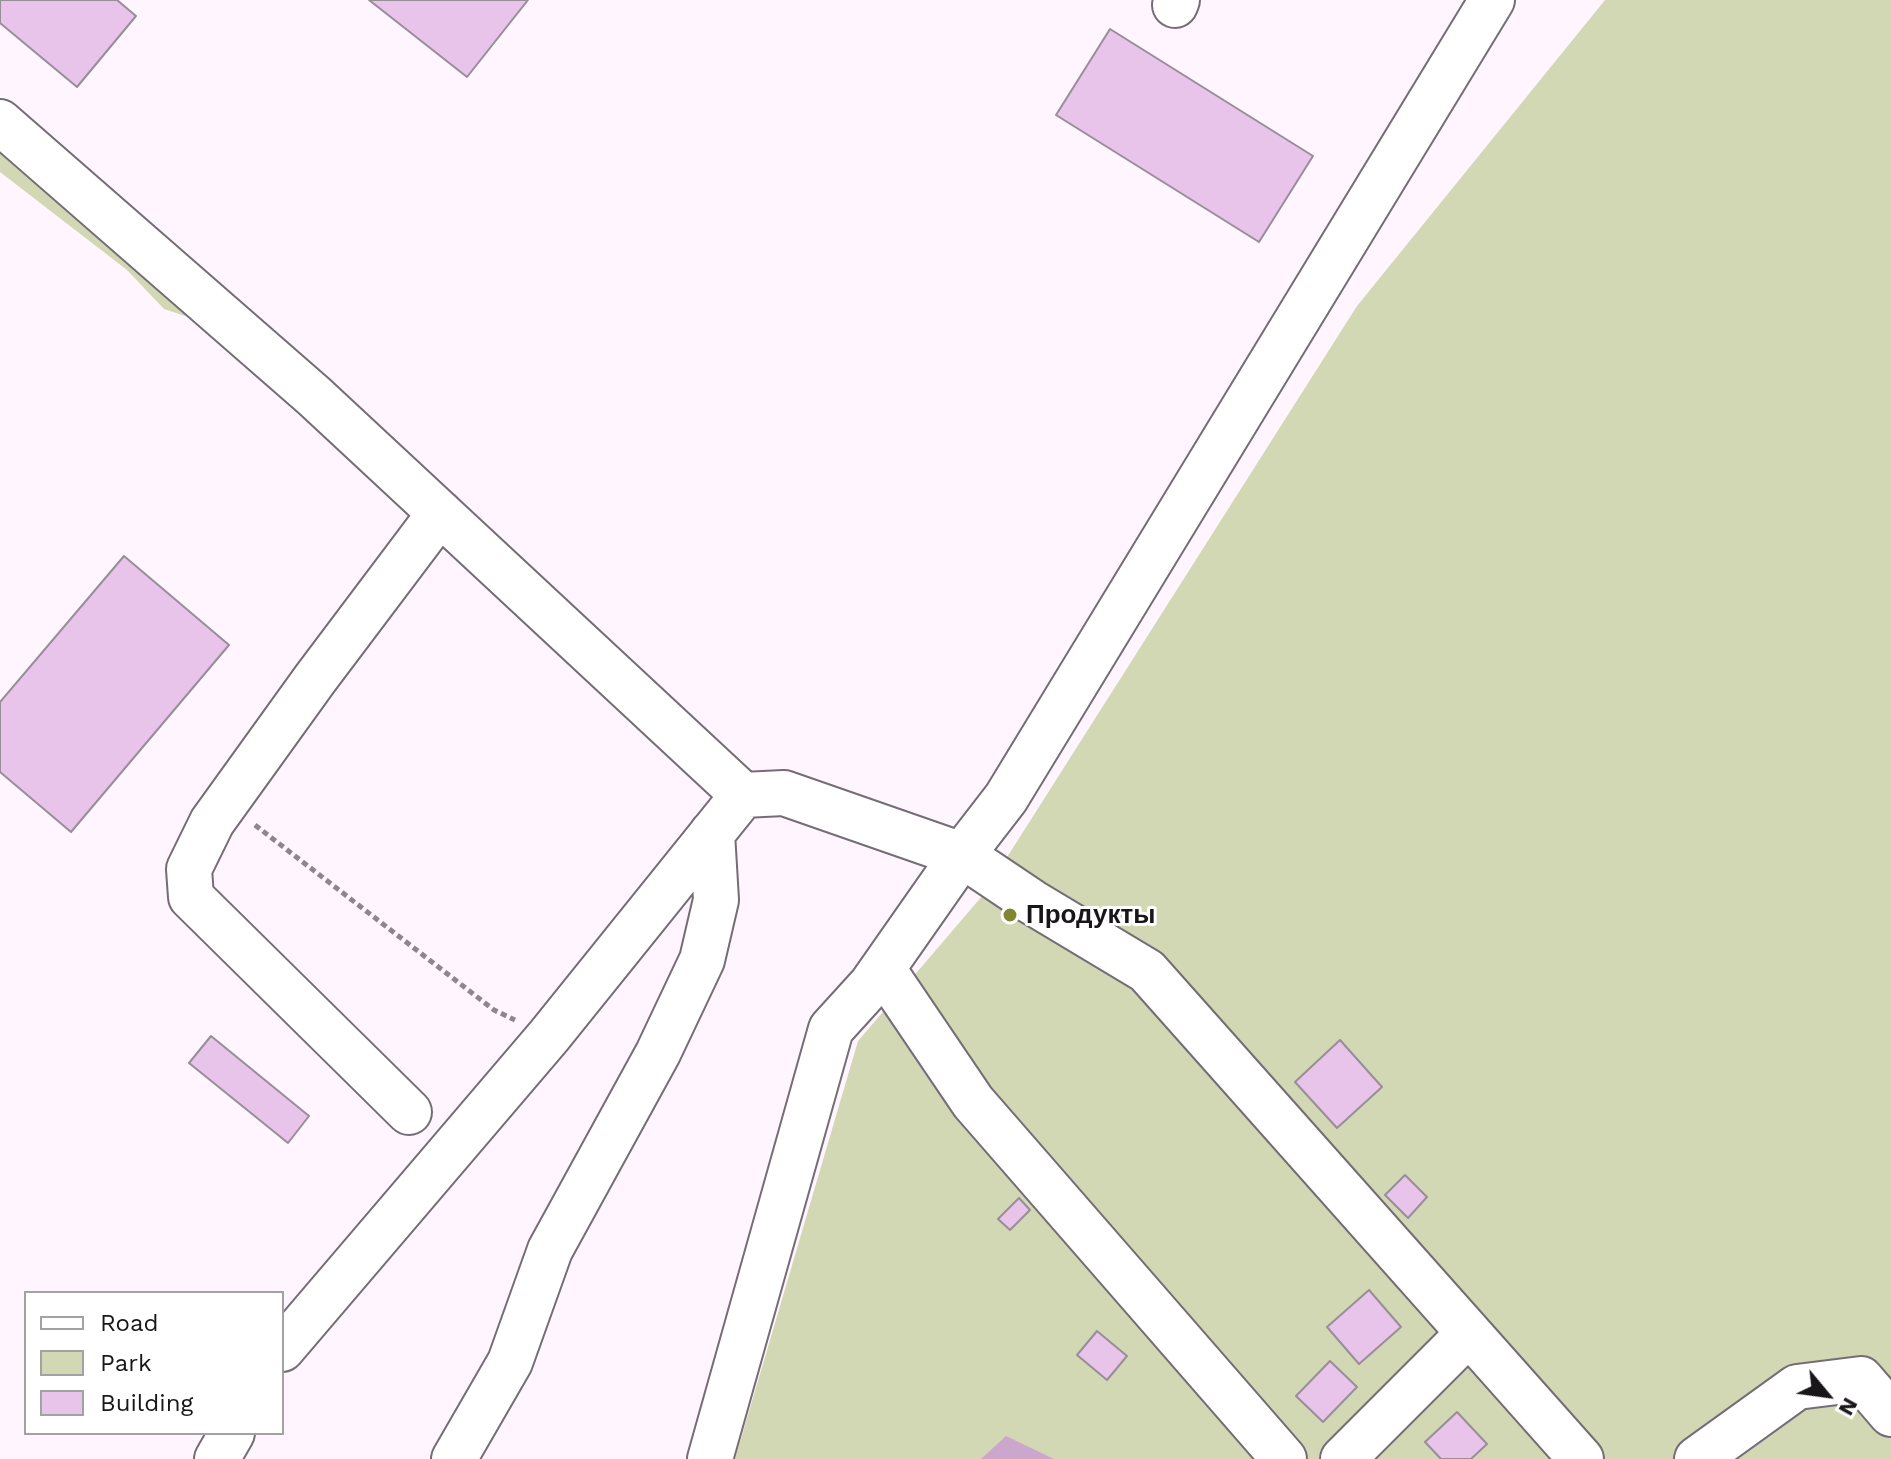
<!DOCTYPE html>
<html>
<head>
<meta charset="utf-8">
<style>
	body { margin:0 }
	#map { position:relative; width:1891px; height:1459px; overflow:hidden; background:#fff5ff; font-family:"Work Sans",sans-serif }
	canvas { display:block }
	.legend { position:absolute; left:24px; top:1291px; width:260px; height:144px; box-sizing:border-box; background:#fff; border:2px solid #a3a2a3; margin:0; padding:10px 14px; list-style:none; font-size:24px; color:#191619 }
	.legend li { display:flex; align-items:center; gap:16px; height:40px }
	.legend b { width:40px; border:2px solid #a3a2a3 }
	.north { position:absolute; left:1787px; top:1355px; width:80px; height:80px; -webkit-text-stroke:6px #fff; paint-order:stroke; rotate:119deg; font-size:22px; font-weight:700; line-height:32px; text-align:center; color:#191619 }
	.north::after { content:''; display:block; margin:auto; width:28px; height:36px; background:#191619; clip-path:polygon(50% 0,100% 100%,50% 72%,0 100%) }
</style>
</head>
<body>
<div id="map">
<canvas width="1891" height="1459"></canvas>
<ul class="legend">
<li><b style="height:10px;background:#fff"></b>Road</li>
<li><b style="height:22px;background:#d3d8b4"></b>Park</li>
<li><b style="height:22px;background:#e8c3ea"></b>Building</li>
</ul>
<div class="north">N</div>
</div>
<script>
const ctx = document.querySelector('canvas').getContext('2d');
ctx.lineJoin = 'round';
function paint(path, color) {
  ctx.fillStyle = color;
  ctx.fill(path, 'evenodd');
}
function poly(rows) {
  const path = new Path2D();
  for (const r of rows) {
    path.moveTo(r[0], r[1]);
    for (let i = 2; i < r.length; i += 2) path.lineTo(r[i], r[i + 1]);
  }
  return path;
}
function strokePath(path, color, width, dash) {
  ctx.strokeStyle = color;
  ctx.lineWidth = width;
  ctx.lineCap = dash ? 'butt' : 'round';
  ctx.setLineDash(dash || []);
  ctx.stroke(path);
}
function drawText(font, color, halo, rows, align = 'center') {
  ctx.font = font + ' "Work Sans",sans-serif';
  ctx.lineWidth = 6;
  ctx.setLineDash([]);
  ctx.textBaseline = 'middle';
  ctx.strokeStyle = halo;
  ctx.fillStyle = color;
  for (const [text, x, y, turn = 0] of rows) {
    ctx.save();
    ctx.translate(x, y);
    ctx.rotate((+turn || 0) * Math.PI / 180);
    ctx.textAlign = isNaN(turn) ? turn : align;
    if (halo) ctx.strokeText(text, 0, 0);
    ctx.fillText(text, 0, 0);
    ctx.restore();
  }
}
paint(poly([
	[1605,0,1891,0,1891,1459,735,1459,858,1041,983,895,1357,306],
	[0,135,193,299,185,316,164,309,127,270,0,172]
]), '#d3d8b4');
paint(poly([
	[1006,1436,1054,1459,981,1459]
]), '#cba7cd');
const building = poly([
	[0,0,117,0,136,16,77,87,0,23,0,0],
	[369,0,528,0,467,77,369,0],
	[1110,29,1313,156,1259,242,1056,115,1110,29],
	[124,556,229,645,71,832,0,772,0,702,124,556],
	[211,1036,309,1116,288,1143,189,1063,211,1036],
	[1340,1040,1382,1087,1337,1128,1295,1082,1340,1040],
	[1405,1175,1427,1197,1408,1218,1385,1195,1405,1175],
	[1019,1198,1030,1210,1010,1230,998,1219,1019,1198],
	[1369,1290,1401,1327,1359,1364,1327,1327,1369,1290],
	[1097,1331,1127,1356,1107,1380,1077,1355,1097,1331],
	[1330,1361,1357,1387,1323,1422,1296,1396,1330,1361],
	[1457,1412,1487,1444,1471,1459,1441,1459,1425,1442,1457,1412]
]);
paint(building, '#e8c3ea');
strokePath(building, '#978e97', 2);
const minor = poly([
	[1175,5,1177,0],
	[0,122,314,396,743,795,784,793,962,855,1032,902,1147,971,1581,1459],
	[883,969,973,1102,1284,1459],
	[409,1112,191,897,189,869,212,822,315,679,440,513],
	[282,1349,549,1036,743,795],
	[217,1459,232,1433],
	[454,1459,510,1362,550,1250,658,1053,702,960,716,900,712,833],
	[710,1459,831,1029,871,985,962,855,1006,798,1492,0],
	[1343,1459,1469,1333],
	[1697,1459,1797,1387,1861,1379,1891,1414]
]);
strokePath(minor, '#756d75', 48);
strokePath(poly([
	[255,825,494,1010,515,1020]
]), '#8d868d', 5, [6, 4]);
strokePath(minor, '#fff', 44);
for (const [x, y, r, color] of [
	[1010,915,8,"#808632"]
]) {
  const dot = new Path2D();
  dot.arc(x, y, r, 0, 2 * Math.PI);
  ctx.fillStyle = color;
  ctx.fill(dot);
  strokePath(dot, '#fff', 3);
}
drawText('bold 26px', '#191619', '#fff', [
	["Продукты",1026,915]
], 'left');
</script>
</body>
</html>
